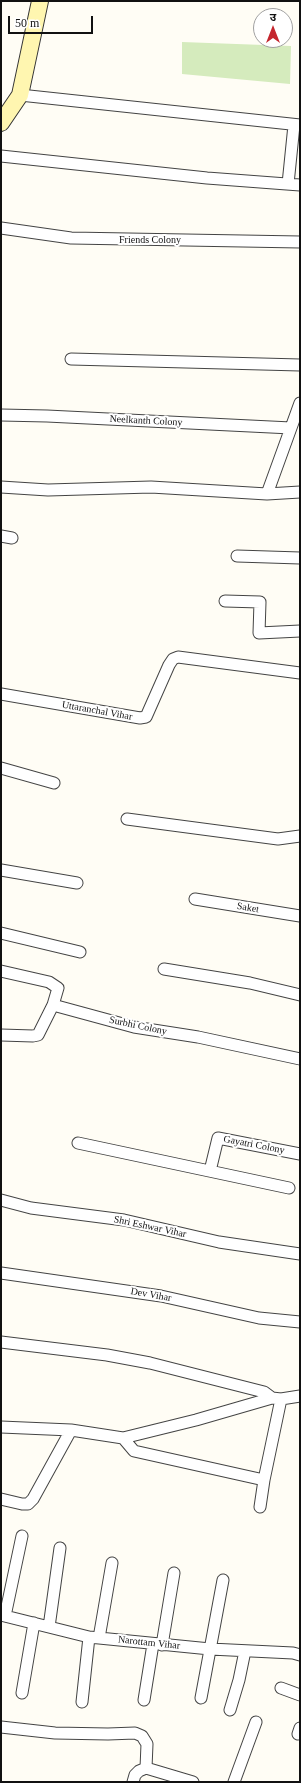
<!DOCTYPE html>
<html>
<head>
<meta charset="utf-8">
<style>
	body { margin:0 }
	#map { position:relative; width:301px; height:1783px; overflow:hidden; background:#fffdf5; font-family:"Times New Roman","Noto Sans Devanagari",serif }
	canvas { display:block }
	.frame { position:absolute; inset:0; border:2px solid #111; pointer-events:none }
	.north { position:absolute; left:253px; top:8px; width:40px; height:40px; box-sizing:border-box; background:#fff; border:1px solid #a0a0a0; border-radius:50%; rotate:0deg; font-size:11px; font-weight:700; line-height:16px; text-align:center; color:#111 }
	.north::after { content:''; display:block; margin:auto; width:14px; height:18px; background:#c4262e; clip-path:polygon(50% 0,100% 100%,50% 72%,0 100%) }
	.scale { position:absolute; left:8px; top:16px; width:85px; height:18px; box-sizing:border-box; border:2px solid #111; border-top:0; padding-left:5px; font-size:12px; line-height:14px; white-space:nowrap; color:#111; -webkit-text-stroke:3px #fff; paint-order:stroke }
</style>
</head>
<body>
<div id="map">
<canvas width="301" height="1783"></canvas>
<div class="frame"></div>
<div class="north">उ</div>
<div class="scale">50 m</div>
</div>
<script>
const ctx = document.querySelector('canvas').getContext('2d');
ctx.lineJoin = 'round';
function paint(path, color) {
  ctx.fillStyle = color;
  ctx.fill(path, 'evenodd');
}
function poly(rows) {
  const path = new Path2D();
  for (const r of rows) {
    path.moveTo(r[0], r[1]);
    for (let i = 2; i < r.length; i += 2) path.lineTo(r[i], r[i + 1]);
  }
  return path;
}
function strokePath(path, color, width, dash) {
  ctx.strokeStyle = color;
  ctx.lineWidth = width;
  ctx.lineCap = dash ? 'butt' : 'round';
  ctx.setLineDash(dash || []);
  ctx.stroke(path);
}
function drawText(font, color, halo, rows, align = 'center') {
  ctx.font = font + ' "Times New Roman",serif';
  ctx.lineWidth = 4;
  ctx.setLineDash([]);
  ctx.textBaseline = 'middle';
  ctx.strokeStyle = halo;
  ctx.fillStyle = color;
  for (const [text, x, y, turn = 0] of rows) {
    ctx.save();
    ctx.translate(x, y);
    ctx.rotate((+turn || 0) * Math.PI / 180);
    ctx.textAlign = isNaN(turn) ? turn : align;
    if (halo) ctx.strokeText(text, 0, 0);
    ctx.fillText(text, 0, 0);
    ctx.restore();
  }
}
paint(poly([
	[182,42,291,46,290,84,182,74]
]), '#d5ebbd');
const street = poly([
	[20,95,300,125],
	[1,156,207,178,300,185],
	[288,184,294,125],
	[1,228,71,238,300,242],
	[71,359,300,365],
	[1,415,47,416,291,428],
	[1,487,48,490,151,487,267,494,300,492],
	[267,494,300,403],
	[1,536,12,538],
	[237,556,300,558],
	[225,601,260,602,259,633,300,631],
	[1,694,140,718,146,717,169,665,173,659,178,657,300,673],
	[1,768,54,783],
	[127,819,278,839,300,836],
	[1,870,77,883],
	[195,899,300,916],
	[1,933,80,952],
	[164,969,250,983,300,995],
	[1,971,49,982,58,988,53,1005,134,1027,198,1037,300,1059],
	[1,1035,33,1036,38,1035,53,1005],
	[78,1143,289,1188],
	[210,1171,218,1138,300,1154],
	[1,1200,31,1208,124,1220,219,1242,300,1254],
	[1,1273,161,1296,259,1318,300,1322],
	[1,1342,107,1355,150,1363,264,1392,272,1398],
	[1,1427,71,1430,123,1438,196,1420,272,1398,281,1399,300,1396],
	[123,1438,134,1451,264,1480,281,1399],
	[1,1499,22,1504,28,1504,33,1499,71,1430],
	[260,1507,264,1480],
	[1,1615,89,1637,210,1649,293,1653,300,1655],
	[5,1616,22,1536],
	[49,1627,60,1548],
	[99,1638,112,1563],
	[162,1645,174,1573],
	[281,1688,300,1695],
	[22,1693,34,1623],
	[201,1698,223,1580],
	[144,1700,153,1644],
	[82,1702,89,1637],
	[230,1710,239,1680,245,1651],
	[1,1727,55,1733,108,1734,135,1733,142,1736,147,1744,146,1768],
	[298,1734,300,1728],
	[133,1782,135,1775,139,1771,146,1768,193,1782],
	[234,1782,256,1722]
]);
const secondary = poly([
	[1,123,20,95,40,1]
]);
strokePath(street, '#444', 13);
strokePath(secondary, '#333', 18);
strokePath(street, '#fff', 11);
strokePath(secondary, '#fff6b0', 16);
drawText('10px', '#111', '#fff', [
	["Friends Colony",150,240],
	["Neelkanth Colony",146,421,3],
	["Uttaranchal Vihar",97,711,10],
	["Saket",248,908,9],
	["Surbhi Colony",138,1026,12],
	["Gayatri Colony",254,1145,11],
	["Shri Eshwar Vihar",150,1227,12],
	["Dev Vihar",151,1295,10],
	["Narottam Vihar",149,1643,6]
]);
</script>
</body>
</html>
